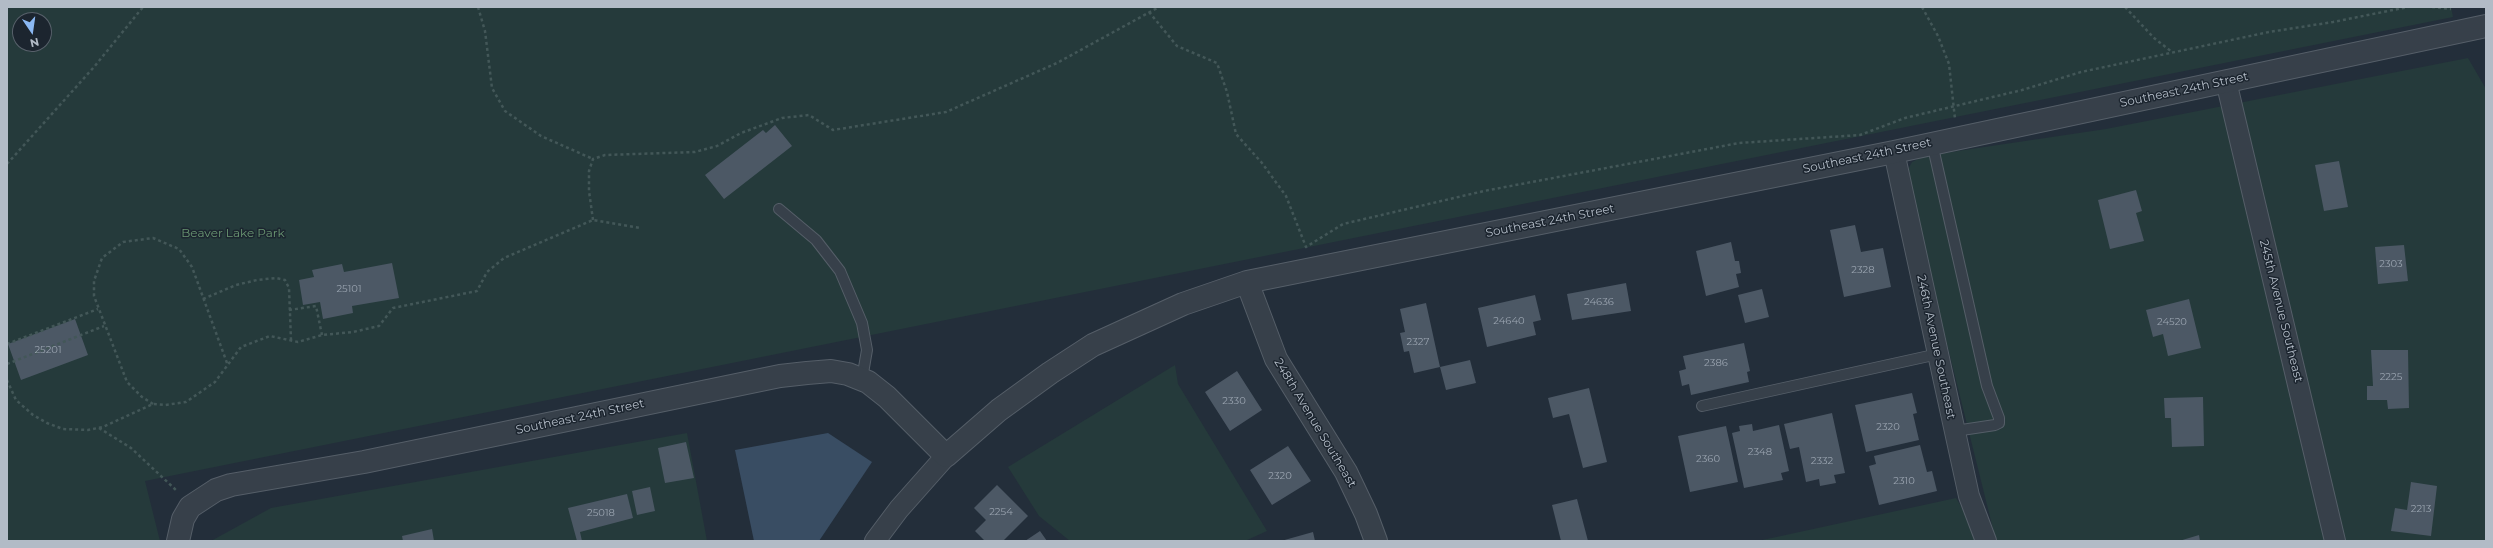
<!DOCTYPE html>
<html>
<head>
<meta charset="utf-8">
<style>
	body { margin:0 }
	#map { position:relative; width:2493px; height:548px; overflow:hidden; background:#232e3a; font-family:Montserrat,sans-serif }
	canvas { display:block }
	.frame { position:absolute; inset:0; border:8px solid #b2bbc6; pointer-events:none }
	.north { position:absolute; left:12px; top:12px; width:40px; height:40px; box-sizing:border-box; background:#1c252f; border:1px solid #58616b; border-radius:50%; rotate:167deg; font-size:11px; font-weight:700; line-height:16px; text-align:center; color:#b2bbc6 }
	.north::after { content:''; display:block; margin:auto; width:14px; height:18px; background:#8bb8f3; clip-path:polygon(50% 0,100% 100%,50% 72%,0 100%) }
</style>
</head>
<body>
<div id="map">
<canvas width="2493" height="548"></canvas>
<div class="frame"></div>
<div class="north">N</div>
</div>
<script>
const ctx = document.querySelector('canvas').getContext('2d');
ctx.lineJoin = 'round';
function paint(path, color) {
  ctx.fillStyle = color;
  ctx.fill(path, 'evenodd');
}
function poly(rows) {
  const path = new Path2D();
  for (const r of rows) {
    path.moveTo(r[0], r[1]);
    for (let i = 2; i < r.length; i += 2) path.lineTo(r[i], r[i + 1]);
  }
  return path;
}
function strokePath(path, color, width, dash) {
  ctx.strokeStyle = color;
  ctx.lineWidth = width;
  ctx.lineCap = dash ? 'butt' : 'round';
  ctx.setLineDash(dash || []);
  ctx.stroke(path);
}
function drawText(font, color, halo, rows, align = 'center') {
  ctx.font = font + ' Montserrat,sans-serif';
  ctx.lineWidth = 3;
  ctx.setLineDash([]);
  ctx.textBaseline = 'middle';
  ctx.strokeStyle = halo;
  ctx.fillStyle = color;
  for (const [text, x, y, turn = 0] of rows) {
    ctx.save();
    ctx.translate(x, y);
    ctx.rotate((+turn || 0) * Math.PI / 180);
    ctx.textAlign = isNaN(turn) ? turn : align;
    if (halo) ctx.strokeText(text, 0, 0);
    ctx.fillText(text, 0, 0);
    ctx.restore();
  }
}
paint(poly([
	[7,7,2451,7,2453,17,145,481,160,541,7,541],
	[20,20,44,20,44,44,20,44],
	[2468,58,2486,89,2486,541,1996,541,1905,175,1912,162,1924,156,2106,129],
	[1175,365,1178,384,1267,531,1245,541,1070,541,1039,516,1008,467],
	[687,433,707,541,211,541,271,508],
	[1956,498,1976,531,1978,541,1758,541]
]), '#253a3b');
paint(poly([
	[828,433,872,462,819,541,754,541,735,450]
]), '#394d63');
paint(poly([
	[775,125,792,146,724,199,705,175,763,130,766,133],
	[2339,161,2348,207,2324,211,2315,165],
	[2136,190,2142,211,2136,213,2144,241,2110,249,2098,200],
	[1855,225,1861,252,1883,248,1891,287,1844,297,1830,230],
	[1731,242,1735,261,1739,261,1741,273,1736,274,1739,287,1706,296,1696,251],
	[2404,245,2408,281,2378,284,2375,247],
	[392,263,399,298,352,306,353,313,323,319,320,302,303,305,299,280,314,277,312,270,342,264,344,272],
	[1626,283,1631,311,1572,320,1567,294],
	[1762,289,1769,317,1745,323,1738,295],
	[1535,295,1541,320,1533,322,1536,335,1487,347,1478,308],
	[2189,299,2201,348,2168,356,2163,334,2153,337,2146,310],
	[1426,303,1440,367,1414,373,1409,351,1404,352,1400,333,1405,332,1400,309],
	[75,319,88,355,21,380,8,344],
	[1744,343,1750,371,1747,372,1749,382,1691,395,1689,384,1682,386,1679,371,1686,369,1683,356],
	[2371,350,2408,350,2409,408,2388,409,2387,400,2367,400,2367,386,2373,386],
	[1470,360,1476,383,1446,390,1440,367],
	[1237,371,1262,410,1230,431,1205,392],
	[1589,388,1607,462,1583,468,1569,414,1553,418,1548,398],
	[1912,393,1917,413,1913,414,1919,440,1866,452,1855,405],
	[2203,397,2204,446,2172,447,2171,418,2165,418,2164,398],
	[1832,413,1845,473,1834,475,1836,483,1820,486,1819,479,1806,482,1799,447,1790,449,1784,424],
	[1752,424,1753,431,1779,425,1789,471,1781,473,1783,480,1744,488,1732,433,1740,431,1739,426],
	[1726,426,1738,482,1690,492,1678,436],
	[686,442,694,478,665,483,658,448],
	[1920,445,1927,472,1932,471,1937,491,1879,505,1869,466,1876,464,1874,456],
	[1288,446,1311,481,1272,505,1250,470],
	[2411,482,2437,486,2431,536,2391,531,2395,508,2407,510],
	[997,485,1028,516,1003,541,985,541,975,531,986,520,974,508],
	[650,487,655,511,637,515,632,491],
	[627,494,633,518,580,532,582,541,577,541,568,508],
	[1577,499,1588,541,1561,541,1552,505],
	[432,529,434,541,403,541,402,536],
	[1040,531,1047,541,1025,541],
	[1313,532,1315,541,1281,541],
	[2199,535,2200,541,2179,541]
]), '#4c5865');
const service = poly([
	[1932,143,1987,386,1999,418,1999,423,1995,425,1955,431],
	[779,209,816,240,840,271,862,323,867,350,862,379],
	[1702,406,1938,354]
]);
const minor = poly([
	[2226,81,2335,541],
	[1894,152,1969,496,1986,541],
	[875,541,899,509,946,456]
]);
const tertiary = poly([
	[1247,282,1276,359,1346,472,1366,514,1376,541],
	[178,541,183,519,190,507,216,490,231,485,364,462,780,376,807,373,831,371,848,374,868,382,887,397,946,456,999,410,1050,373,1093,345,1183,304,1247,282,1894,152,2486,26]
]);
strokePath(service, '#555e68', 12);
strokePath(minor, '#555e68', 22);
strokePath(tertiary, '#555e68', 24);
strokePath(poly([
	[478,7,485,31,492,88,505,111,541,136,593,159],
	[1922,7,1938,36,1949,64,1955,119],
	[2125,7,2154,38,2172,52],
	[2432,7,2451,9],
	[1149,12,1177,46,1217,63,1227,92,1236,134,1262,163,1286,196,1306,247,1343,224,1484,191,1739,143,1860,135,1905,118,2022,90,2081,72,2269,32,2333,22,2408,7],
	[7,164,94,67,143,7],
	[593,220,589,191,589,171,593,159,605,155,695,152,717,146,741,133,782,118,809,115,833,130,946,112,1057,63,1159,7],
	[203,299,236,285,257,280,276,278,285,280,289,288,291,340],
	[289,310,316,306,322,335],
	[7,344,98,309],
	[7,364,104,326],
	[7,380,16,400,33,415,47,423,63,429,88,430,103,427,153,404,165,405,186,402,215,382,241,347,270,336,298,342,322,335,353,332,379,326,393,308,477,291,487,272,504,258,593,220,641,228],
	[153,404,142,397,127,382,94,296,94,281,102,258,123,242,153,238,179,249,192,267,227,363],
	[99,428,131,448,177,491]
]), '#435758', 2.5, [3, 3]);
strokePath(service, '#37404a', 10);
strokePath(minor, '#37404a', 20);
strokePath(tertiary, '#37404a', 22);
drawText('10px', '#98a2ae', null, [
	["2303",2391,264],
	["2328",1863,270],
	["25101",349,289],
	["24636",1599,302],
	["24640",1509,321],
	["24520",2172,322],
	["2327",1418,342],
	["25201",48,350],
	["2386",1716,363],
	["2225",2391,377],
	["2330",1234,401],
	["2320",1888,427],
	["2348",1760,452],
	["2360",1708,459],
	["2332",1822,461],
	["2320",1280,476],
	["2310",1904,481],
	["2213",2421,509],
	["2254",1001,512],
	["25018",601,513]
]);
drawText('12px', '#b2bbc6', '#1c252f', [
	["Southeast 24th Street",2184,90,-12],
	["Southeast 24th Street",1867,156,-12],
	["Southeast 24th Street",1550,221,-11],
	["245th Avenue Southeast",2281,311,76],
	["246th Avenue Southeast",1936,347,78],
	["Southeast 24th Street",580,417,-12],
	["248th Avenue Southeast",1315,423,59]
]);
drawText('12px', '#6a9672', '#1c252f', [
	["Beaver Lake Park",233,233]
]);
</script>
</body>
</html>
